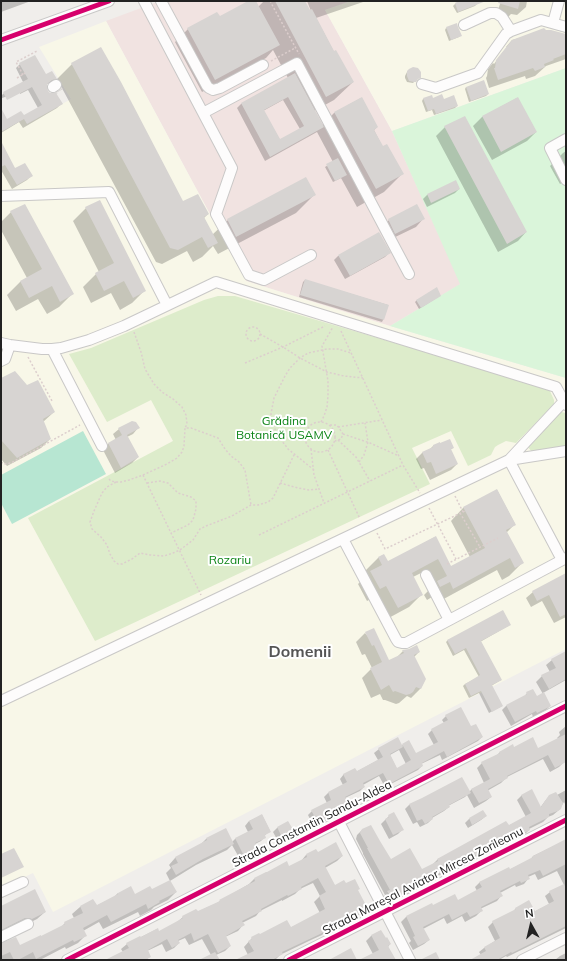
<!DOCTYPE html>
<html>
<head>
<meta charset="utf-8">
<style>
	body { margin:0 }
	#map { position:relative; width:567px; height:961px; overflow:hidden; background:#f0eeeb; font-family:Mulish,sans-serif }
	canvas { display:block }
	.frame { position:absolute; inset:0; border:2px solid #222; pointer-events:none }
	.north { position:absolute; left:511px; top:905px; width:40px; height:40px; -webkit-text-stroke:3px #fff; paint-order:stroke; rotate:352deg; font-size:11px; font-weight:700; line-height:16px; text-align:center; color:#222 }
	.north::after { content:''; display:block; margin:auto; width:14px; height:18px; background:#222; clip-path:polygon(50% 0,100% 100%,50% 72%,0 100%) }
</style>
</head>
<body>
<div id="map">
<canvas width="567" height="961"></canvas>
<div class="frame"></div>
<div class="north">N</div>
</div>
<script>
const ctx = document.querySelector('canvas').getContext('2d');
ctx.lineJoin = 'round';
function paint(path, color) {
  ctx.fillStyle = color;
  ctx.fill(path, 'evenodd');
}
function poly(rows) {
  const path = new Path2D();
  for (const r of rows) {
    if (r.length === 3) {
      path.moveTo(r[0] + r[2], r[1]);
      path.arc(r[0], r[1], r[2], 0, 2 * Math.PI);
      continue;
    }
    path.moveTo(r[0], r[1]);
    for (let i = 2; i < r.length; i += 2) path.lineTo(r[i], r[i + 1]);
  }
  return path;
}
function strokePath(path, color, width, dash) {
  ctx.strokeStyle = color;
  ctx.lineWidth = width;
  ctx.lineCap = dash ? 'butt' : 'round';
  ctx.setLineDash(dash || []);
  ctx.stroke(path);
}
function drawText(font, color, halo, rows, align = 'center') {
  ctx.font = font + ' Mulish,sans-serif';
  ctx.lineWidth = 4;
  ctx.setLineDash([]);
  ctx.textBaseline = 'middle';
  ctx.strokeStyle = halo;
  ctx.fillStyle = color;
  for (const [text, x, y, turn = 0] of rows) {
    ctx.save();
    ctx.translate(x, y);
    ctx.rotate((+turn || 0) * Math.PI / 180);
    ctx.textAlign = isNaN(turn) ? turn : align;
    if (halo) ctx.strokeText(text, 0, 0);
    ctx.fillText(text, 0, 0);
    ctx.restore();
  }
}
paint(poly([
	[160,1,351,1,325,10,392,131,461,284,390,326,246,281,106,21]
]), '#f1e3e1');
paint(poly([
	[351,1,566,1,566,68,392,131,325,10],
	[106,21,246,281,390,326,566,378,566,649,53,912,33,873,1,888,1,132,24,119,27,124,71,99,39,47]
]), '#f8f7e8');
paint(poly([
	[218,296,235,296,548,388,549,389,554,400,554,404,516,443,506,441,498,445,495,447,491,455,468,466,451,431,412,448,430,484,95,641,28,518,173,441,151,400,107,422,69,354,91,348,204,300],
	[560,412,562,412,565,413,566,414,566,447,532,452,528,447]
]), '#ddeccb');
paint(poly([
	[566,68,566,378,390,326,460,284,392,131]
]), '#daf5da');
paint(poly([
	[83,431,106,474,12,524,1,503,1,475]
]), '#b7e6d2');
paint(poly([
	[1,1,31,1,1,12],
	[250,1,255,1,258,7,264,1,304,1,310,12,311,11,307,1,366,1,316,18,334,52,353,82,334,100,314,111,322,125,334,113,361,98,377,127,374,130,383,148,402,174,384,192,357,207,341,178,333,182,325,167,333,162,317,132,265,161,237,108,241,104,288,78,273,50,266,58,202,92,175,42,188,29,219,18],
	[283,100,300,129,280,140,263,111],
	[462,1,476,1,477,4,475,6,457,13,453,6,455,4],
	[501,1,527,1,526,7,517,15,511,14,508,17,501,14,498,10],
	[446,28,461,35,459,37,449,41,445,30],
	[546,31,566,35,566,59,546,66,535,76,526,79,525,76,489,88,486,78,487,76,488,69,493,63,494,64,507,47,506,47,512,40],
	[20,64,45,76,55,79,51,83,46,84,47,92,50,94,54,94,58,93,56,94,61,104,57,108,23,128,19,122,1,133,1,118,7,120,23,117,38,108,28,90,20,94,20,92,2,98,1,96,5,92,23,82,16,68],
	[72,64,183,203,208,214,204,218,212,235,228,220,314,195,296,213,218,254,213,246,202,257,193,262,187,251,162,264,156,262,57,79],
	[407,72,415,81,413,83,407,82,405,78,405,76],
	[466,87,488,94,486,96,469,102,465,89],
	[517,98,536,132,527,141,492,160,473,126,482,117],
	[423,99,443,100,457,106,455,108,434,115,432,110,426,112,422,101],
	[463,118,526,232,518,241,498,252,436,136,445,127],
	[1,144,15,169,31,176,27,180,12,189,1,170],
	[566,151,566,180,560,184,550,166,563,153],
	[456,182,459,189,455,193,427,207,423,199,427,195],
	[86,208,145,290,132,303,120,310,111,293,91,303,83,287,96,274,99,272,73,221],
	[11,212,72,294,59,307,47,314,38,299,16,311,7,295,20,282,27,278,1,230,1,222],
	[423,219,416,227,387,241,381,228,389,220],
	[389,253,385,257,345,279,334,260,338,256],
	[305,280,388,305,383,320,382,322,299,297,303,282],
	[438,297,419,309,415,302,417,300],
	[1,379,27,387,54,412,43,422,50,439,41,448,7,466,1,459],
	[138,428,133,434,127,437,138,457,132,463,115,473,103,450,108,444,116,440,113,434,119,429],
	[433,446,453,448,450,450,457,464,451,470,430,480,424,468,421,469,416,459,422,453,430,449],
	[497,490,515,524,506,533,522,563,509,576,502,580,497,570,440,601,437,594,427,600,424,595,433,586,425,571,413,577,422,594,409,607,385,620,373,598,367,601,358,584,367,575,365,571,378,558,383,555,387,563,435,537,451,567,470,557,451,521,463,508],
	[566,574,566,617,554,623,542,601,531,607,526,598,533,592],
	[510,624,508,626,480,642,501,680,491,686,502,706,489,713,479,693,469,698,463,686,465,684,479,677,464,650,453,656,446,642,448,640],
	[365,633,389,661,397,657,403,651,419,652,414,657,421,688,411,698,407,696,399,703,396,704,385,700,383,700,380,694,371,698,362,678,372,668,365,654,362,655,356,642],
	[566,652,566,680,543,693,550,706,546,710,533,717,532,714,511,726,502,710,506,706,524,697,527,693,536,698,543,694,536,682,542,676,550,672,546,665,552,660],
	[446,716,470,728,482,737,478,741,442,760,440,755,421,764,422,766,418,770,385,787,379,776,363,785,364,787,360,791,345,798,350,807,345,811,314,827,308,815,312,811,327,803,324,797,328,793,343,785,340,779,344,774,356,772,378,760,374,753,379,749,401,746,409,742,416,754,434,745,428,734,432,730,444,723,442,720],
	[399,750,406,764,397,769,390,755],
	[566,726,566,743,564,762,559,767,550,772,543,759,507,777,501,783,487,791,491,797,486,801,474,808,467,795,465,797,448,806,449,807,444,811,432,818,432,819,428,823,420,827,417,822,413,824,405,809,409,805,421,799,469,792,472,789,484,783,477,768,482,763,497,755,500,752,514,748,538,750,558,739,557,738,560,735,559,732],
	[566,790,566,806,564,802,559,810,553,815,548,817,543,822,529,829,529,830,524,835,517,839,516,837,479,857,478,856,460,865,459,864,438,876,438,877,433,881,425,885,425,884,387,905,383,897,385,895,363,854,363,853,356,839,357,835,362,830,390,861,421,871,433,864,438,859,508,826,526,817,517,800,522,795,540,808,545,801,550,795,557,795],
	[483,812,486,816,481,820,468,828,465,823,469,819],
	[262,815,270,831,264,836,265,837,261,841,255,844,258,850,254,854,241,861,232,845,227,850,196,865,170,881,166,873,171,868,169,865,175,858,201,844,206,839,226,829,232,842,235,839,248,832,245,826,249,821],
	[389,816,402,830,398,834,389,839,381,824],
	[288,822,293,831,289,835,278,841,273,832,277,828],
	[566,840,566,928,507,957,506,956,499,960,472,960,481,955,479,952,484,948,495,941,488,927,493,922,512,913,516,908,534,912,549,904,545,896,550,892,564,885,557,871,538,880,535,874,528,877,528,879,524,884,516,887,515,885,500,893,501,896,497,901,480,909,481,911,476,916,465,922,462,916,447,924,444,918,423,929,429,940,424,944,413,950,409,943,411,941,401,922,406,917,431,905,432,907,457,902,477,891,475,887,480,882,509,870,531,859,533,856],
	[317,853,342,856,337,861,325,868,335,886,357,891,367,908,361,914,324,933,322,935,311,940,280,955,275,960,237,960,248,955,244,947,252,938,290,928,320,913,314,902,320,896,313,883,300,889,295,894,282,901,282,900,260,911,256,916,242,923,243,925,238,931,225,937,230,946,225,951,216,955,218,960,202,960,211,955,202,939,189,945,185,938,178,941,179,943,174,948,166,952,162,944,147,951,150,956,146,960,108,960,123,952,121,949,127,944,157,929,159,932,177,922,183,917,197,912,217,903,220,901,249,884,254,879,289,867,301,861,306,855],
	[152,890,176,892,168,900,154,907,151,910,140,916,138,912,103,929,99,922,83,931,86,935,78,943,66,949,65,947,40,960,1,959,1,945,20,947,60,928,65,923,74,918,72,914,80,907,93,900,96,906,114,897,118,893,135,896],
	[1,907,45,912,37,919,23,926,1,933],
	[380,931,390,944,388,947,395,960,362,960,373,954,366,941,371,936],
	[566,953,566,960,555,960,560,956]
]), '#0003');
paint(poly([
	[248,1,256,1,280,45,215,80,187,28,217,12,220,16],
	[275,1,305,1,310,10,312,9,334,51,336,50,354,82,326,97],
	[459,1,486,1,458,12,455,3],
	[499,1,520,1,518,9,498,3],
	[457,23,458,27,462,36,451,40,446,27],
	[544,28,546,30,551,30,566,34,566,54,553,59,554,60,544,64,545,67,535,71,533,68,498,80,494,68,495,68,496,60,512,40],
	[101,47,121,82,183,201,198,194,209,214,204,217,218,243,208,248,202,237,178,250,170,248,71,63],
	[35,55,46,74,52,71,57,79,52,80,47,84,47,87,48,91,50,93,54,93,60,90,62,88,63,89,56,93,63,104,27,124,24,119,1,132,1,108,7,119,21,111,24,115,42,105,32,87,7,100,3,92,28,79,19,63],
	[413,67,418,68,421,72,421,78,418,79,416,82,414,82,409,81,407,76,407,71,409,69],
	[295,73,324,127,270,157,241,103],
	[288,97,304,126,280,139,264,110],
	[484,80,489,94,471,101,466,87],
	[442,94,444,99,454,95,458,106,436,114,434,109,428,111,423,98,432,95,433,98],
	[362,97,378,127,374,130,383,146,387,144,404,174,376,189,334,112],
	[518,97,537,132,501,152,482,116],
	[465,116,527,232,507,244,444,126],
	[1,141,15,168,25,163,33,176,17,185,5,165,1,167],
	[338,158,347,175,335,181,326,164],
	[306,177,316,195,236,237,227,219],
	[456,180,460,189,431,203,427,194],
	[100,200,146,291,133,298,124,281,104,291,95,273,114,263,85,207],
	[25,204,74,294,60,302,52,286,29,298,20,281,42,269,10,211],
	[417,204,425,219,395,234,388,219],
	[379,232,391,253,350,276,338,255],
	[305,279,389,305,384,320,300,295],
	[437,287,441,296,421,308,416,300],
	[15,371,27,385,38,380,55,412,43,419,51,439,17,458,1,440,1,378],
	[132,421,136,422,140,428,127,435,139,457,121,468,108,443,122,435,118,428],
	[450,439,454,448,451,449,458,464,436,474,431,462,427,463,422,452,433,447,433,445,440,442,440,443],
	[497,489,516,525,506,530,524,563,515,568,510,558,453,589,450,582,440,587,437,581,447,576,438,559,412,573,423,595,398,608,386,586,380,589,370,571,382,565,378,557,384,554,388,561,436,536,451,566,485,548,463,507],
	[566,573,566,614,560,617,549,595,537,601,532,591],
	[503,610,511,625,481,641,502,680,492,685,503,706,492,712,481,691,471,696,465,684,480,675,466,648,455,654,447,640],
	[374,628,389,660,404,653,402,650,409,649,417,645,420,652,414,655,426,679,421,689,416,687,413,692,410,694,406,695,395,691,393,692,389,685,381,690,370,668,382,662,374,645,372,646,365,632],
	[566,651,566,679,549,689,541,675,556,668,551,659],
	[533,689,537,696,544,692,551,706,537,713,536,711,515,722,506,705,527,694,526,692],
	[461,707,471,726,476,724,483,737,447,757,444,751,422,763,423,766,389,784,383,773,363,783,365,787,345,797,351,807,318,823,311,810,331,800,328,792,347,782,343,774,355,768,357,771,383,757,378,748,398,737,403,747,390,754,397,768,411,760,402,744,409,740,416,753,438,742,431,729,448,720,445,715],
	[566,734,566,762,555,768,548,755,507,776,508,778,488,789,492,797,479,803,471,789,490,779,481,762,500,753,499,752,513,744,514,747,533,737,538,748],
	[462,777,471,793,449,805,450,807,432,817,433,819,425,824,422,819,417,821,409,804,422,798],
	[532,789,541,807,549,795,556,792,563,803,561,809,558,811,549,814,549,817,529,827,530,830,522,834,521,833,484,853,483,852,465,860,464,859,438,874,439,877,431,881,430,880,393,900,387,891,390,890,367,848,368,848,360,833,362,829,371,825,380,841,391,859,410,848,422,869,438,861,437,859,506,821,509,825,531,813,521,795],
	[483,810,487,816,472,825,469,818],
	[394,812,404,830,393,835,385,819,389,817,388,815],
	[262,814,271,832,265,835,266,838,255,843,259,850,245,858,235,838,253,829,249,821],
	[288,821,294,831,282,837,277,827],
	[226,828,234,844,203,859,176,875,171,866,178,863,175,857,207,840,206,838],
	[566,839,566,864,543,876,540,870,528,875,530,879,521,883,520,881,500,891,503,896,481,907,483,911,470,917,467,912,452,920,449,914,423,927,430,940,418,946,413,937,415,936,406,916,432,903,433,905,455,894,458,900,482,887,479,882,509,867,510,869,533,857,533,856],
	[336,842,343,856,325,866,335,885,344,880,346,883,355,879,360,889,358,890,368,909,328,929,328,930,318,935,282,952,283,954,272,960,235,960,254,951,248,941,252,939,251,937,259,933,260,934,287,920,291,927,325,909,319,896,326,892,318,878,301,887,302,889,288,896,287,895,261,909,262,911,242,921,245,925,226,936,231,946,218,953,208,934,194,941,191,933,178,940,180,943,172,948,167,939,148,950,151,957,145,960,105,960,129,948,126,943,140,936,141,937,158,928,159,931,183,918,182,916,196,909,198,911,220,901,219,900,255,881,254,878,266,872,267,872,287,861,289,866,307,857,306,854,316,849,318,852],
	[14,848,24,867,1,878,1,854],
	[170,880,177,892,159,901,160,902,148,909,146,904,111,922,107,915,83,928,87,936,74,942,73,940,36,959,33,952,18,960,14,960,10,952,1,956,1,943,16,937,20,945,41,935,41,936,65,924,64,922,83,913,80,906,93,899,97,905,118,894,118,893,131,886,135,894,150,886,152,889],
	[564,884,566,889,566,926,512,953,511,952,497,960,470,960,486,951,484,947,500,938,492,921,516,909,515,908,529,900,535,911,554,901,549,891],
	[35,889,46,912,32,919,29,918,25,918,1,930,1,906],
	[381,930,386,938,387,937,391,944,388,946,396,960,359,960,379,950,371,935],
	[351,948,357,960,329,960],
	[215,952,220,960,199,960],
	[436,952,440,960,420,960]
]), '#d7d4d2');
const minor = poly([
	[144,1,232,168,216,214,249,275,264,280,311,255],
	[161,1,207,86,209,88,213,90,220,88,263,65],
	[553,23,559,1],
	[464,25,490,13,496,13,502,17,511,31],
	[1,40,109,1],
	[422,84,436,88,475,74,478,73,506,34,511,31,541,20,566,27],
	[53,87,56,85],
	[203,113,297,63,409,274],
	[566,139,550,148,566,180],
	[1,196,109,192,167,305],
	[1,343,10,345,42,349,52,349,61,348,89,340,124,326,216,282,556,387,566,405],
	[52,349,102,446],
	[1,361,5,359,10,345],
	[566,399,509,460,566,451],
	[343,539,396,639,398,642,402,643,406,643,566,558],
	[426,575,449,620],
	[1,701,509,460,562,560],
	[339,822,410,960],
	[1,892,23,882],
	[1,937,28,924],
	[67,960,566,706],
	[289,960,566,820],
	[522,960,566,938]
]);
strokePath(minor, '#c9c8c7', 12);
strokePath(poly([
	[270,1,299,54],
	[271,61,295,48],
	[23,75,16,62,37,51],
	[17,78,25,73],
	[253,334,7],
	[341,331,403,465,420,493],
	[134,332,141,352,145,369,154,384,162,392,173,399,182,407,186,415,187,424,185,428],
	[260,334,283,347,300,358,327,372,344,376,363,378],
	[28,357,52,401],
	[245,363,283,347,325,326],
	[321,422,324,416,327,407,328,395,328,381,322,346,333,327],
	[320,437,15],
	[330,425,337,425,343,434,341,439,335,441],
	[338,427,382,420],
	[343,434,370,443,399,456],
	[338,440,356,457,370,481],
	[311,449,314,475,324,503],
	[328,450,360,519],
	[1,462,4,464,11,463,80,425],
	[359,462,364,455,368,442,365,423],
	[314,470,288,449,277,434,272,422,271,414,274,398,285,376,290,368,300,358,308,353,327,349,338,349,351,353],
	[143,475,201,595],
	[109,479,111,481,116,482,121,482,129,480,143,475,167,464,177,458,182,452,184,446,185,428,191,428,218,438,225,449,231,456,239,462,245,470,251,505],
	[116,482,107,487,102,493,94,511,90,522,92,529,101,537,107,545,110,554,114,561,118,564,122,564,132,559,140,553,150,555,164,556,173,553,180,550,193,540,200,529,206,526,232,516,251,505,258,505,268,502,273,498,294,455],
	[147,483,160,481,168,483,178,493,191,497,196,501,196,509,193,520,188,525,171,533],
	[280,483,298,488,309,490,319,489],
	[455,496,463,512],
	[429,508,456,559],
	[460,513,480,547],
	[377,533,385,549,465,511],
	[259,535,403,465],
	[447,564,498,538]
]), '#dccecd', 1.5, [2, 2]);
strokePath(minor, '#fdfcfc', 10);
strokePath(poly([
	[1,40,109,1],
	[67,960,566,706],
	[289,960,566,820]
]), '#d6006c', 5);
drawText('12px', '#0c8416', '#fff', [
	["Grădina",284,421],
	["Botanică USAMV",284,435],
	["Rozariu",230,560]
]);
drawText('12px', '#222', '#fff', [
	["Strada Constantin Sandu-Aldea",312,824,-27],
	["Strada Mareșal Aviator Mircea Zorileanu",423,881,-27]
]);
drawText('bold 16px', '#555', '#fff', [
	["Domenii",300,652]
]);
</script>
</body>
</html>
